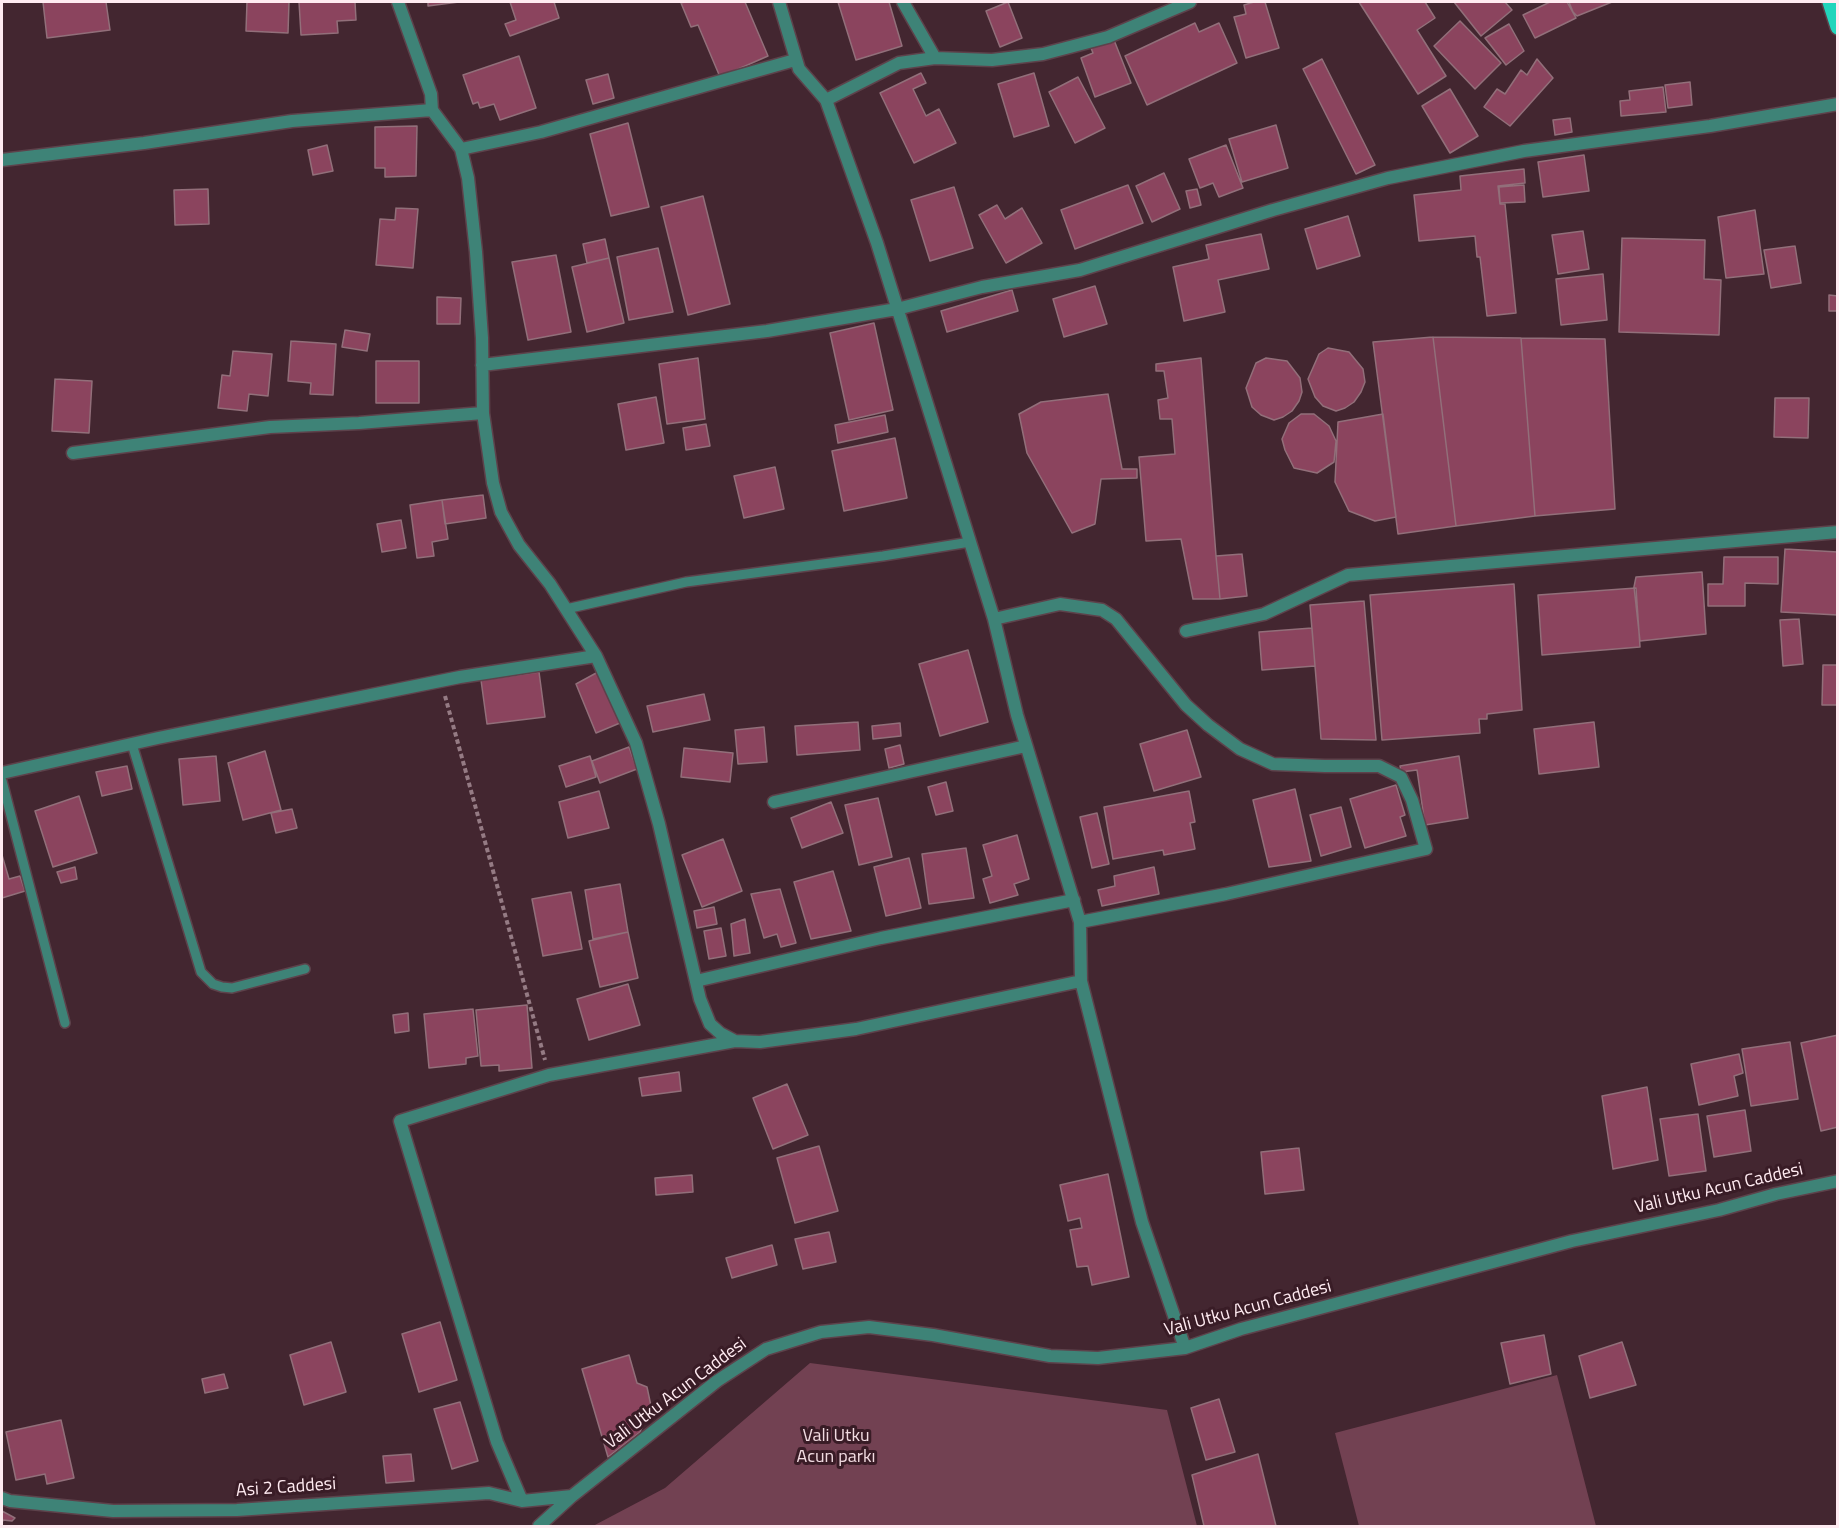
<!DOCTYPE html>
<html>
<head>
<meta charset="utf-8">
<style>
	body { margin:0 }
	#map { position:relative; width:1839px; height:1528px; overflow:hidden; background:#432630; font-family:"Titillium Web",sans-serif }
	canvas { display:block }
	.frame { position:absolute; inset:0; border:3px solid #ffebf1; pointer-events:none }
</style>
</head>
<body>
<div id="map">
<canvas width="1839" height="1528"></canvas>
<div class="frame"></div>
</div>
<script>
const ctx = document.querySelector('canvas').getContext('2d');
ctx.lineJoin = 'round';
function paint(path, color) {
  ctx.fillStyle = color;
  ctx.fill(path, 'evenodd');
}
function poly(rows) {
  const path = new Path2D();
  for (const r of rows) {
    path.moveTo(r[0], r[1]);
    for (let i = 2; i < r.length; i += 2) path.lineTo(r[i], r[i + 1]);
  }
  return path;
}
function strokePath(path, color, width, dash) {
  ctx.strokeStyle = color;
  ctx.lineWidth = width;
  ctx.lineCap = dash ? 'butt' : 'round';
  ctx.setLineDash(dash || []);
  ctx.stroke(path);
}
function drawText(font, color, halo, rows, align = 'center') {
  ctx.font = font + ' "Titillium Web",sans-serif';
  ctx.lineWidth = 6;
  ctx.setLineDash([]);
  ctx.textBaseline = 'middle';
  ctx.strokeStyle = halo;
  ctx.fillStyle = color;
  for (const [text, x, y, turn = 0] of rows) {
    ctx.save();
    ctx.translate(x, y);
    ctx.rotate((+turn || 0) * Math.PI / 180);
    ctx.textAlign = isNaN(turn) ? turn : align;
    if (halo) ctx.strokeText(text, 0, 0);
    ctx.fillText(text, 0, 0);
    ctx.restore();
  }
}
paint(poly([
	[810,1363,1167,1410,1197,1526,593,1526,665,1488],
	[1557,1375,1596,1526,1359,1526,1335,1433]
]), '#724152');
const building = poly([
	[43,2,106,2,110,30,47,38,43,2],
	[247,2,289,2,288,33,246,31,247,2],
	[299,2,355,2,356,20,337,21,338,33,301,35,299,2],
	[428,2,459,2,428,6,428,2],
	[510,2,554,2,559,18,510,36,505,24,516,20,510,2],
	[685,2,745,2,768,56,720,77,698,25,691,27,681,3,685,2],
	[838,2,889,2,902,46,856,60,838,2],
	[1008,2,1022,38,1000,47,986,11,1008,2],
	[1254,2,1265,2,1279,48,1246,58,1234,17,1246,14,1244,5,1254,2],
	[1359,2,1425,2,1435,18,1417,30,1446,76,1418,94,1359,2],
	[1454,2,1505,2,1512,10,1481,36,1454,2],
	[1550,2,1567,2,1576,18,1535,38,1523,15,1550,2],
	[1569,2,1612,2,1577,16,1573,12,1569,2],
	[1460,21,1501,63,1475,89,1434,46,1460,21],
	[1195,23,1199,32,1219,23,1237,63,1147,105,1125,56,1195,23],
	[1509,24,1524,51,1506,65,1485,38,1509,24],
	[1114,40,1131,83,1095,97,1081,58,1093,53,1091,48,1114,40],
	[519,56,536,108,500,120,494,104,480,108,478,102,473,104,463,75,519,56],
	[1322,59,1375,165,1356,174,1303,69,1322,59],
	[1537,59,1553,78,1510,126,1484,107,1497,89,1505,94,1521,70,1527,75,1537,59],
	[921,73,926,83,913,89,926,116,939,109,956,143,914,163,880,93,921,73],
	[1034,73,1049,126,1014,137,998,84,1034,73],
	[608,74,614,98,593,104,586,80,608,74],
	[1078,77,1105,128,1075,143,1049,92,1078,77],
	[1690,82,1692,105,1668,108,1665,85,1690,82],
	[1663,87,1666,112,1621,116,1620,101,1630,100,1629,91,1663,87],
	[1450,89,1478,136,1450,153,1422,106,1450,89],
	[1570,118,1572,132,1555,135,1553,120,1570,118],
	[628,123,649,207,611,216,590,134,628,123],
	[1276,125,1288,168,1242,182,1229,139,1276,125],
	[417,126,416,176,385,177,385,168,375,168,375,127,417,126],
	[327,145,333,171,313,175,308,150,327,145],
	[1226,145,1243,188,1219,197,1213,183,1200,188,1189,159,1226,145],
	[1584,155,1589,191,1543,197,1538,162,1584,155],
	[1524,169,1525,183,1498,186,1500,204,1505,204,1516,313,1487,316,1480,257,1477,257,1475,236,1419,241,1414,195,1461,190,1460,176,1524,169],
	[1164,173,1180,209,1152,222,1136,186,1164,173],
	[1128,185,1143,223,1075,249,1061,210,1128,185],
	[1524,185,1525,202,1500,203,1499,187,1524,185],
	[954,187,973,248,930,261,911,200,954,187],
	[208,189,209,224,175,225,174,190,208,189],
	[1197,189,1201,205,1190,208,1186,191,1197,189],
	[703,196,730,304,688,315,661,207,703,196],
	[997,205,1005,219,1022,208,1042,243,1006,263,979,215,997,205],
	[396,208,418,209,413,268,376,265,380,219,395,220,396,208],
	[1755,210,1764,274,1726,278,1718,217,1755,210],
	[1348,216,1360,256,1317,269,1305,229,1348,216],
	[1583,231,1589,269,1558,274,1552,235,1583,231],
	[1261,234,1269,269,1218,280,1225,312,1184,321,1173,267,1209,259,1206,245,1261,234],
	[1622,238,1705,240,1704,279,1721,280,1719,335,1619,332,1622,238],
	[605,239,609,258,587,263,583,244,605,239],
	[1795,246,1801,283,1771,288,1764,250,1795,246],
	[658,248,673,312,629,320,617,257,658,248],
	[556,255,571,332,528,340,512,262,556,255],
	[609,258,624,323,587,332,572,267,609,258],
	[1603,274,1607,320,1561,325,1556,279,1603,274],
	[1095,286,1107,324,1064,337,1053,299,1095,286],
	[1012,290,1018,311,947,332,941,311,1012,290],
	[1829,295,1838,296,1838,311,1829,311,1829,295],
	[437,297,461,298,460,324,437,324,437,297],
	[874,323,893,410,849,420,830,333,874,323],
	[345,330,370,334,367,351,342,347,345,330],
	[1433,337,1456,526,1398,534,1373,342,1433,337],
	[1433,337,1521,338,1535,516,1456,526,1433,337],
	[1521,338,1605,339,1615,509,1535,516,1521,338],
	[291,341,336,344,333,395,310,394,311,383,288,381,291,341],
	[1328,348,1349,352,1363,369,1365,382,1361,392,1354,402,1345,408,1336,411,1323,406,1315,397,1308,379,1319,354,1328,348],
	[233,351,272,354,268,396,249,394,247,411,218,408,222,375,230,376,233,351],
	[698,358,705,419,667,424,659,364,698,358],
	[1201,358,1216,556,1220,599,1193,599,1181,539,1146,541,1139,457,1175,454,1172,419,1160,419,1158,400,1168,398,1164,371,1156,371,1156,364,1201,358],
	[1266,358,1287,361,1300,378,1302,392,1299,401,1292,411,1283,417,1274,420,1261,415,1252,407,1246,388,1256,363,1266,358],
	[376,361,419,361,419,403,376,403,376,361],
	[55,379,92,381,89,433,52,431,55,379],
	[1108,394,1122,469,1137,469,1137,478,1101,479,1095,524,1072,533,1027,453,1019,414,1041,402,1108,394],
	[656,397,664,443,626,450,618,404,656,397],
	[1775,398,1809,398,1808,438,1774,437,1775,398],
	[1301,414,1314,414,1329,426,1336,441,1334,462,1317,473,1294,468,1285,450,1282,439,1289,423,1301,414],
	[1383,414,1396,517,1375,521,1349,511,1335,482,1338,422,1383,414],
	[885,415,888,432,838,443,835,425,885,415],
	[706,424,710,446,686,450,683,428,706,424],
	[895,438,907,498,844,511,832,451,895,438],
	[775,467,784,509,744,518,734,476,775,467],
	[483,495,486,518,445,524,442,500,483,495],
	[442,500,448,539,432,542,434,556,417,558,410,505,442,500],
	[401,520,406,548,382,552,377,524,401,520],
	[1785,549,1838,552,1838,615,1781,612,1785,549],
	[1242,554,1247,596,1220,599,1216,556,1242,554],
	[1724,557,1778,557,1778,584,1745,583,1745,606,1708,606,1708,584,1723,584,1724,557],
	[1702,572,1706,634,1640,641,1634,587,1636,577,1702,572],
	[1514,584,1522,710,1487,714,1487,719,1479,719,1480,733,1382,740,1370,595,1514,584],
	[1636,588,1640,647,1542,655,1538,595,1636,588],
	[1364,601,1376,740,1321,739,1310,605,1364,601],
	[1799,619,1803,664,1783,666,1780,620,1799,619],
	[1312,628,1315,666,1262,670,1259,632,1312,628],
	[968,650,988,722,940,736,919,664,968,650],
	[1823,665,1838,665,1838,705,1822,705,1823,665],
	[539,672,545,717,487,724,481,680,539,672],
	[598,672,620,723,596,733,576,684,598,672],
	[704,694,710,720,653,732,647,706,704,694],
	[858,722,860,750,797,755,795,726,858,722],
	[1594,722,1599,767,1539,774,1534,729,1594,722],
	[900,723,901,736,873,739,872,726,900,723],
	[764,727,767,762,738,764,735,730,764,727],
	[1187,730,1201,777,1154,791,1140,744,1187,730],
	[900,745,904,764,889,768,885,749,900,745],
	[629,747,637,769,600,783,592,761,629,747],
	[684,748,733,753,730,782,681,777,684,748],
	[265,751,281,810,243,820,228,763,265,751],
	[216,756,220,801,183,805,179,759,216,756],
	[590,756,596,777,566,787,559,766,590,756],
	[1459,756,1468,818,1425,825,1417,770,1401,772,1400,766,1459,756],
	[127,766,132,789,102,796,96,772,127,766],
	[946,782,953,811,936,815,928,787,946,782],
	[1396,785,1405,815,1400,817,1406,836,1365,848,1350,799,1396,785],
	[1295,789,1311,861,1269,867,1253,800,1295,789],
	[599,791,609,828,568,838,559,802,599,791],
	[1189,791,1195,822,1190,823,1195,849,1164,855,1163,850,1113,859,1104,807,1189,791],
	[79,796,97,853,53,867,35,811,79,796],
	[878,798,892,857,859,865,845,805,878,798],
	[831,802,843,833,802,848,791,818,831,802],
	[1341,807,1351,847,1321,856,1310,815,1341,807],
	[292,809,297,828,276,833,271,813,292,809],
	[1097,813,1109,864,1092,868,1080,817,1097,813],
	[1017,835,1029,879,1014,884,1018,895,990,903,983,879,992,876,983,845,1017,835],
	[723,839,742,891,702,907,682,855,723,839],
	[966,848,974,898,929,904,922,854,966,848],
	[2,855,9,879,20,876,25,891,2,898,2,855],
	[909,858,921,908,886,916,874,867,909,858],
	[75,867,77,879,61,883,57,872,75,867],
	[1154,867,1159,894,1102,906,1098,890,1115,886,1114,876,1154,867],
	[833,871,851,931,811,939,794,882,833,871],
	[620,884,628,932,593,939,585,890,620,884],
	[780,889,796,943,781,947,777,934,764,938,751,894,780,889],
	[571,892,582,949,543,956,532,899,571,892],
	[714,907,717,924,697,928,694,911,714,907],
	[745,919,750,953,734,956,731,924,745,919],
	[721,928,726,956,709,959,704,931,721,928],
	[628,932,638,978,600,987,589,941,628,932],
	[628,984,640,1025,589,1040,577,999,628,984],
	[527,1005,532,1068,499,1071,499,1065,481,1066,476,1010,527,1005],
	[473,1009,478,1056,466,1058,466,1064,429,1068,424,1014,473,1009],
	[408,1013,409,1031,395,1033,393,1015,408,1013],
	[1838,1035,1838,1127,1821,1131,1801,1043,1838,1035],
	[1790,1042,1798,1099,1751,1106,1742,1049,1790,1042],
	[1739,1054,1743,1073,1734,1076,1738,1096,1699,1105,1691,1064,1739,1054],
	[679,1072,681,1091,642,1096,639,1078,679,1072],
	[787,1084,808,1135,773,1149,753,1098,787,1084],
	[1647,1087,1658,1160,1613,1169,1602,1096,1647,1087],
	[1745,1110,1751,1151,1714,1157,1707,1116,1745,1110],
	[1698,1114,1706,1171,1669,1176,1660,1119,1698,1114],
	[819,1146,838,1211,795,1223,777,1158,819,1146],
	[1299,1148,1304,1190,1265,1194,1261,1152,1299,1148],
	[1108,1174,1129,1277,1092,1285,1088,1266,1077,1267,1070,1230,1082,1228,1080,1218,1068,1221,1060,1185,1108,1174],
	[692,1175,693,1192,656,1195,655,1178,692,1175],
	[829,1232,836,1262,803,1269,795,1239,829,1232],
	[772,1245,777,1265,732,1278,726,1258,772,1245],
	[440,1322,457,1380,419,1392,402,1334,440,1322],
	[1544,1335,1551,1374,1510,1384,1501,1343,1544,1335],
	[331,1342,346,1392,304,1405,290,1355,331,1342],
	[1622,1342,1636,1385,1590,1398,1579,1356,1622,1342],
	[629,1355,637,1383,647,1387,651,1406,640,1432,608,1457,582,1369,629,1355],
	[224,1374,228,1388,205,1393,202,1379,224,1374],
	[1219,1399,1235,1452,1206,1460,1191,1408,1219,1399],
	[460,1402,478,1461,452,1469,434,1409,460,1402],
	[61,1420,74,1478,47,1484,45,1474,16,1480,6,1432,61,1420],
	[411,1454,414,1481,386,1483,383,1456,411,1454],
	[1258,1454,1276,1526,1204,1526,1192,1475,1258,1454],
	[2,1511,15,1518,12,1521,3,1520,2,1523,2,1511]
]);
paint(building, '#8b445e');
strokePath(building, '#926f7a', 1.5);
const lane = poly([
	[566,609,686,582,883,556,970,542],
	[132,744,201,972,213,984,222,987,232,988,305,969],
	[2,781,65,1023]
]);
const street = poly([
	[398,2,431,94,432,110,461,149,468,178,476,252,482,338,483,413,493,483,501,512,519,545,550,584,596,656,636,743,659,824,700,999,710,1024,720,1033,735,1041,760,1042,856,1029,1081,981],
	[779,2,799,69,826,100,877,243,994,619,1017,715,1080,922,1081,981,1142,1222,1185,1348],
	[903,2,935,58],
	[826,100,899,63,935,58,992,60,1043,54,1108,37,1190,2],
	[461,149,541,132,795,60],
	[2,160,144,143,292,121,432,110],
	[482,365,767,331,897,309,982,287,1080,270,1273,210,1388,178,1524,151,1710,126,1838,104],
	[73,453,270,427,359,423,483,413],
	[994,619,1060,604,1102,610,1116,619,1186,705,1208,725,1240,749,1273,764,1325,766,1379,766,1401,777,1412,800,1426,849,1226,894,1080,922],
	[1186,631,1264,614,1348,575,1838,532],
	[2,773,158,738,460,677,596,656],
	[774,802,1026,746],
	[696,981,881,938,1074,900],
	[2,1498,10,1501,113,1511,237,1510,489,1493,522,1501,572,1496],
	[522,1501,497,1442,400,1121,549,1075,735,1041],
	[539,1526,572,1496,717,1381,766,1349,821,1332,869,1327,933,1335,1050,1356,1098,1358,1185,1348,1241,1329,1572,1241,1719,1210,1776,1194,1838,1181]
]);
const primary = poly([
	[1830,2,1838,27]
]);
strokePath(lane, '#5d424b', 12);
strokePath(street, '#5d424b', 15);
strokePath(primary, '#5d424b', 18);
strokePath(poly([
	[445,696,545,1060]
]), '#957b84', 4, [4.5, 3]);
strokePath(lane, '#3e8377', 9);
strokePath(street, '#3e8377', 12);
strokePath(primary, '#22d5bc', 15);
drawText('18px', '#ffebf1', '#391c26', [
	["Vali Utku Acun Caddesi",1719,1189,-13],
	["Vali Utku Acun Caddesi",1248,1309,-15],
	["Vali Utku Acun Caddesi",676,1394,-37],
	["Asi 2 Caddesi",286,1488,-4]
]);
drawText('18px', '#f1dbe1', '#391c26', [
	["Vali Utku",836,1437],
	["Acun parkı",836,1458]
]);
</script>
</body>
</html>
